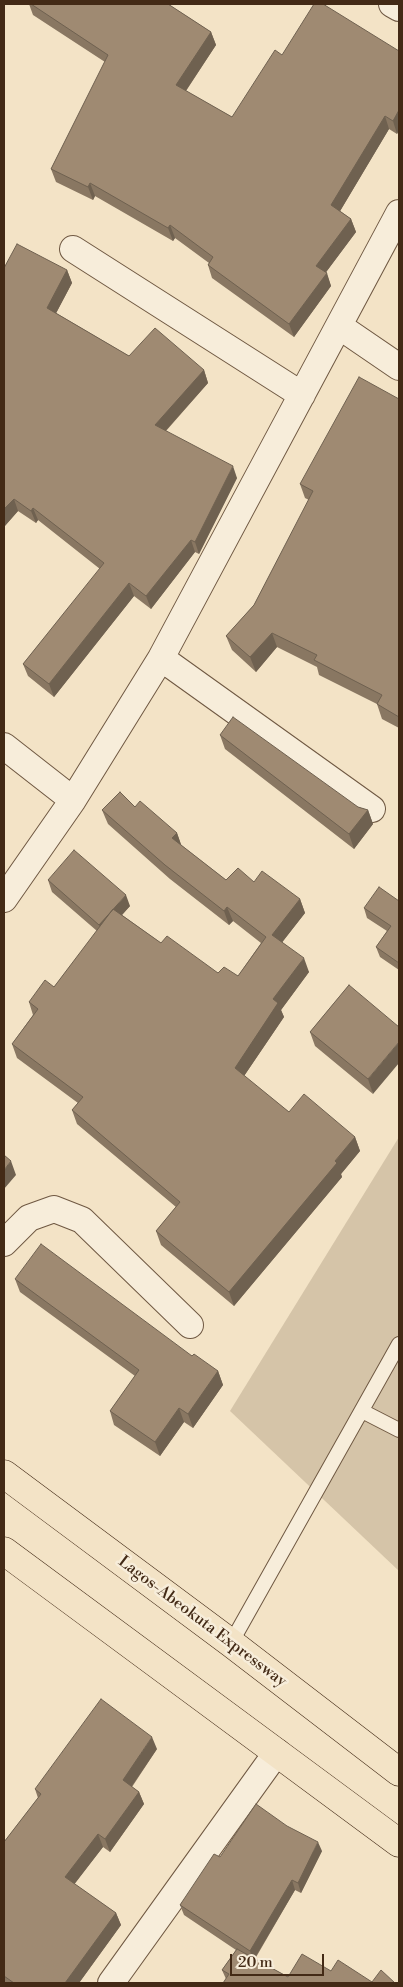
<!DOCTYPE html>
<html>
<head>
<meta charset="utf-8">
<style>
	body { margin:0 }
	#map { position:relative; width:403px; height:1987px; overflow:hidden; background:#f3e3c6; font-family:"Libre Bodoni",serif }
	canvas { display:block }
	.frame { position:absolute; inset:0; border:5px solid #432a16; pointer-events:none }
	.scale { position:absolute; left:230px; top:1954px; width:94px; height:22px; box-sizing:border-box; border:2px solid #432a16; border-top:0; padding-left:6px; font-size:15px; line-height:18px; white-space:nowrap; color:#432a16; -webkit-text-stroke:4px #f7edda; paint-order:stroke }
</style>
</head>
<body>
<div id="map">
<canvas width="403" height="1987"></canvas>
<div class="frame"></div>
<div class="scale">20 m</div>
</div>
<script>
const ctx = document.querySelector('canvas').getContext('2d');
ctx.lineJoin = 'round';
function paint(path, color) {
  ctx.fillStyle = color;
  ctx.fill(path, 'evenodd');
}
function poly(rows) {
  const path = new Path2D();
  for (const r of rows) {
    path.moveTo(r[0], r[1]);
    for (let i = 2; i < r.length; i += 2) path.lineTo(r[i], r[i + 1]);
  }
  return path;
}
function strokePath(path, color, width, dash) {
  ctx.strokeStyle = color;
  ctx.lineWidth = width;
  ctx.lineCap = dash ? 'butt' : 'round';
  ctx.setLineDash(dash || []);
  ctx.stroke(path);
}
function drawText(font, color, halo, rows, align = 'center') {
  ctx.font = font + ' "Libre Bodoni",serif';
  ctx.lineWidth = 5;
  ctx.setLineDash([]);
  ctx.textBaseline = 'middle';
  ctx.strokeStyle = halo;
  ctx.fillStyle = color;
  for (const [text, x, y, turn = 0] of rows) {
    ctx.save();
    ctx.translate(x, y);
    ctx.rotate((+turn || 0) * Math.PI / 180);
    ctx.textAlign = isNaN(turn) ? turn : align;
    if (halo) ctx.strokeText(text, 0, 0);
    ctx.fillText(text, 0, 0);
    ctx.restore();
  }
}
paint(poly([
	[399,1137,399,1571,230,1411]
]), '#d5c4a8');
const lane = poly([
	[362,1411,399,1430],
	[231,1643,399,1344]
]);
const street = poly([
	[392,4,399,8],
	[73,249,302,395],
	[339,326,399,367],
	[161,658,372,809],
	[4,746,73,800],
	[4,899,73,800,161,658,399,213],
	[4,1243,29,1218,54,1209,82,1220,190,1325],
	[111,1983,277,1752]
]);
const highway = poly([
	[4,1474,231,1643,399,1772],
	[4,1551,399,1843]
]);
strokePath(lane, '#6f5842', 16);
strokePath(street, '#6f5842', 28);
strokePath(highway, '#432a16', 29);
strokePath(lane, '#f7edda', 14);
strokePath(street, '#f7edda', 26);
strokePath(highway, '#f3e3c6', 28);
paint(poly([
	[29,4,168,4,211,32,216,45,186,91,232,117,282,55,399,51,399,130,397,134,389,129,340,211,351,219,356,232,326,272,331,286,294,337,212,278,208,265,209,263,175,238,173,241,95,196,93,200,56,182,51,169,105,62,33,15],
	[4,268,67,270,72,283,56,313,129,356,204,370,208,383,166,431,237,478,199,554,195,552,151,609,134,596,54,697,28,676,23,664,100,569,38,520,36,523,18,511,4,527],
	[399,399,399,728,382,719,377,704,319,675,317,667,277,647,256,672,232,650,226,636,254,605,309,500,305,498,300,484],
	[220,735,358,807,368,810,373,824,354,849,225,749],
	[135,807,177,833,181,845,226,880,254,882,300,899,305,913,282,942,309,972,281,1010,284,1017,244,1076,289,1112,355,1137,360,1151,341,1174,342,1177,234,1306,161,1245,156,1231,176,1207,77,1124,72,1110,78,1103,17,1058,12,1044,33,1015,29,1002,54,987,97,931,52,892,48,880,130,906,122,915,161,943,218,973,238,976,261,943,233,921,229,925,170,879,108,824,102,810],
	[399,901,399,970,380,957,376,947,387,931,367,918,364,908],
	[349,985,373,1094,315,1046,310,1032],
	[15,1279,192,1356,218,1371,223,1385,193,1428,184,1422,160,1456,114,1425,110,1411,135,1376,20,1292],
	[157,1749,132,1787,139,1792,144,1804,110,1852,103,1847,74,1884,116,1913,121,1925,79,1983,4,1983,4,1842,38,1798,35,1789],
	[322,1851,301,1893,295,1890,255,1959,288,1977,331,1971,372,1982,226,1979,222,1970,236,1950,184,1915,180,1905,220,1857]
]), '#897762');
paint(poly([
	[211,32,216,45,181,98,176,85],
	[399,110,399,130,397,134,393,121],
	[385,116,389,129,336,218,331,205],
	[90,183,95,196,93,200,88,187],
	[351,219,356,232,321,279,316,266],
	[170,225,175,238,173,241,168,228],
	[67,270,72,283,52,321,47,308],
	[327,273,331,286,294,337,289,324],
	[204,370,208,383,160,437,155,425],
	[233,466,237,478,199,554,195,542],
	[14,499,18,511,4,527,4,509],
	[33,508,38,520,36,523,31,511],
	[191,540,195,552,151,609,146,596],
	[129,583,134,596,54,697,49,684],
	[272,633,277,647,256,672,250,657],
	[368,810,373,824,354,849,349,834],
	[177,833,182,847,172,838],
	[126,895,130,906,103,936,99,925],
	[300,899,305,913,277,949,272,935],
	[227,907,233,921,229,925,224,911],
	[304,958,309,972,281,1010,284,1017,240,1082,235,1068,273,999],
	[399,1042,399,1063,373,1094,368,1079],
	[355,1137,360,1151,341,1174,342,1177,234,1306,229,1292],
	[11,1161,16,1175,4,1189,4,1170],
	[218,1371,223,1385,193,1428,188,1414],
	[179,1408,184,1422,160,1456,155,1442],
	[152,1737,157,1749,127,1793,123,1780],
	[139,1792,144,1804,110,1852,105,1839],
	[98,1834,103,1847,70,1890,65,1877],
	[318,1842,322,1851,301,1893,298,1883],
	[292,1880,295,1890,253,1961,250,1951],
	[116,1913,121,1925,79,1983,65,1983]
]), '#6f6150');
const building = poly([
	[31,4,168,4,211,32,176,85,232,117,275,50,282,55,314,4,323,4,399,51,399,110,393,121,385,116,331,205,351,219,316,266,327,273,289,324,208,265,213,257,170,225,168,228,90,183,88,187,51,169,108,55,31,4],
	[17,244,67,270,47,308,129,356,155,328,204,370,155,425,233,466,195,542,191,540,146,596,129,583,49,684,23,664,104,563,33,508,31,511,14,499,4,509,4,268,17,244],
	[359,377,399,399,399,717,377,704,382,695,314,660,317,655,272,633,250,657,226,636,254,605,313,491,300,484,359,377],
	[233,717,358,807,368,810,349,834,220,735,233,717],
	[120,792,135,807,140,801,177,833,172,838,226,880,238,868,254,882,262,871,300,899,272,935,304,958,273,999,278,1003,235,1068,289,1112,304,1094,355,1137,335,1161,337,1163,229,1292,156,1231,180,1202,72,1110,83,1097,12,1044,38,1009,29,1002,45,980,54,987,113,909,161,943,167,936,218,973,224,967,238,976,266,937,227,907,224,911,165,865,102,810,120,792],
	[74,850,126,895,99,925,48,880,74,850],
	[379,887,399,901,399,963,376,947,391,926,364,908,379,887],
	[349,985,399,1027,399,1042,368,1079,310,1032,349,985],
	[4,1155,11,1161,4,1170,4,1155],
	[41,1244,192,1356,194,1354,218,1371,188,1414,179,1408,155,1442,110,1411,139,1370,15,1279,41,1244],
	[101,1699,152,1737,123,1780,139,1792,105,1839,98,1834,65,1877,116,1913,65,1983,14,1983,4,1976,4,1842,41,1794,35,1789,101,1699],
	[256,1804,287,1826,318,1842,298,1883,292,1880,250,1951,180,1905,214,1854,220,1857,256,1804],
	[237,1949,288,1977,302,1954,331,1971,338,1960,372,1982,381,1970,395,1983,223,1983,229,1974,222,1970,237,1949]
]);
paint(building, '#9f8a72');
strokePath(building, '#6f6150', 1);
drawText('16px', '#432a16', '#f7edda', [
	["Lagos-Abeokuta Expressway",202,1622,37]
]);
</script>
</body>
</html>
